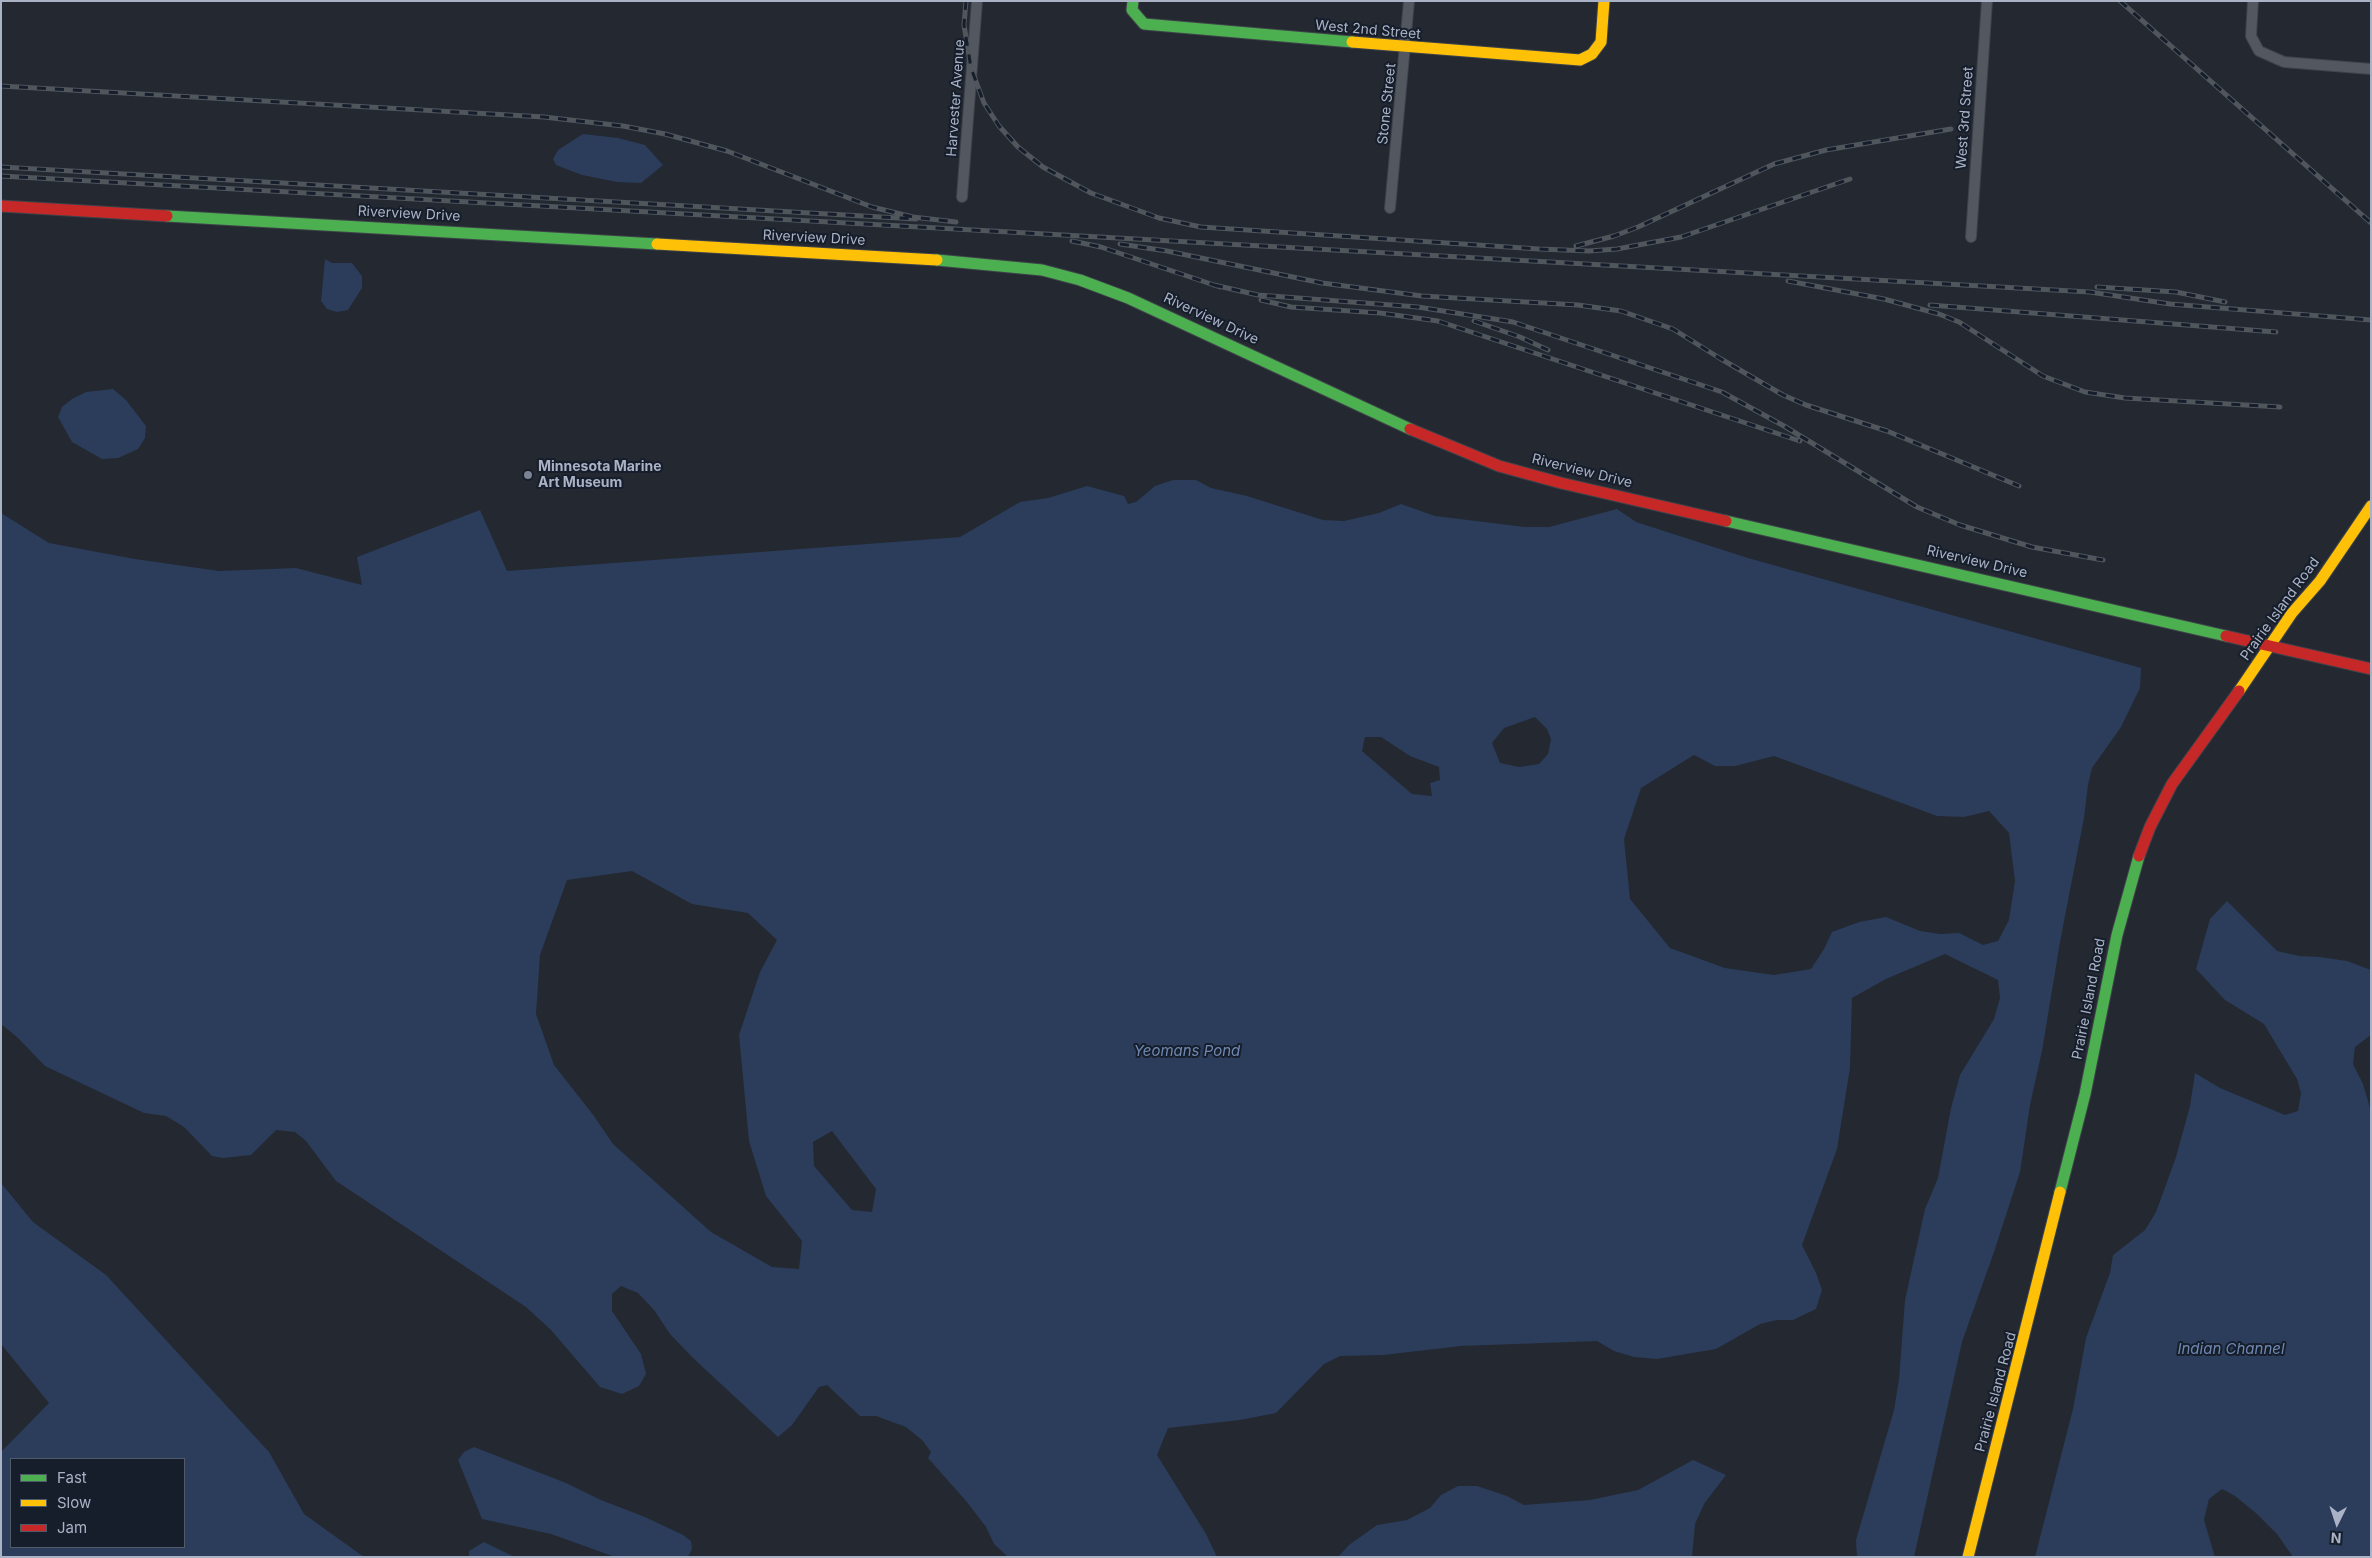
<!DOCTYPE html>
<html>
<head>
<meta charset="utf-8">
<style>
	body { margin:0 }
	#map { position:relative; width:2372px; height:1558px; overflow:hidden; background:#232831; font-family:Inter,sans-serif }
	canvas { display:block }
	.frame { position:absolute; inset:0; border:2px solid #aab3c5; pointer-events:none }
	.legend { position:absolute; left:10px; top:1458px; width:175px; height:90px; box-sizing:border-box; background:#161e2c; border:1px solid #515a69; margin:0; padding:6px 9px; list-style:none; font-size:15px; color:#aab3c5 }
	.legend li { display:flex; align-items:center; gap:10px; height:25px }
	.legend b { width:25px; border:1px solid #515a69 }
	.north { position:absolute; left:2312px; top:1498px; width:50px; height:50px; -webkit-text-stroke:4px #161e2c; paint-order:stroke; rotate:184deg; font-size:14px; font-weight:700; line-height:20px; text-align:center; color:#aab3c5 }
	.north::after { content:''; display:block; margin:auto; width:18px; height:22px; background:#aab3c5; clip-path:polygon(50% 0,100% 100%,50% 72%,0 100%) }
</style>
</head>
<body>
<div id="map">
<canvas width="2372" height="1558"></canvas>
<div class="frame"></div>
<ul class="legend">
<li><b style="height:6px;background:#4caf50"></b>Fast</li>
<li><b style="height:6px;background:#ffc107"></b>Slow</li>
<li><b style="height:6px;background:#c62828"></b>Jam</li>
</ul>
<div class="north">N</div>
</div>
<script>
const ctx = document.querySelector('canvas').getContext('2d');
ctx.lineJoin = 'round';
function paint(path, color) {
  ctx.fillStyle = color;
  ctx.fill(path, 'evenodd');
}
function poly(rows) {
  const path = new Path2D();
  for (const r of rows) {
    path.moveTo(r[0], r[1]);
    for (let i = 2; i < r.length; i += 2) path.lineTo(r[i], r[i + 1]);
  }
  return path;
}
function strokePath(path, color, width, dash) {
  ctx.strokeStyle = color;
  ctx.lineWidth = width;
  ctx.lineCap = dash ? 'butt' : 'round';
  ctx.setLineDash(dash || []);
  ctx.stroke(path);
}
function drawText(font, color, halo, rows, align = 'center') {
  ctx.font = font + ' Inter,sans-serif';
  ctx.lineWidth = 4;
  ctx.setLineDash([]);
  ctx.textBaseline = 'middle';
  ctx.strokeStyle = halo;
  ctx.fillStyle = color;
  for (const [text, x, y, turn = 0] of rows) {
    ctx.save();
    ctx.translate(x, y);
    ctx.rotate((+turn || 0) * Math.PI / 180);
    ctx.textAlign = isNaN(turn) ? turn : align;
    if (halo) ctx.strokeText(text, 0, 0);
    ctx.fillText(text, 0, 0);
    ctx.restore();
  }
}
paint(poly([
	[583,134,618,138,645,145,663,165,641,183,617,182,582,175,556,165,553,159,558,150],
	[325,259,332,263,352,263,362,276,362,288,348,310,337,312,327,309,321,301],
	[113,389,126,400,146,426,145,438,138,449,118,458,102,459,72,442,58,417,62,407,72,399,86,392],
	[1173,480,1196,480,1211,488,1247,496,1323,520,1344,521,1379,513,1401,504,1435,516,1525,527,1549,527,1617,509,1636,522,1748,558,2141,668,2140,688,2121,727,2092,768,2088,785,2084,818,2060,942,2042,1051,2030,1105,2020,1172,1994,1252,1962,1342,1914,1557,1857,1557,1856,1540,1894,1410,1899,1379,1905,1300,1925,1209,1938,1178,1951,1108,1960,1075,1994,1019,2000,998,1998,980,1945,954,1886,979,1852,998,1850,1068,1837,1149,1802,1245,1816,1273,1822,1290,1816,1309,1793,1320,1777,1320,1760,1324,1716,1349,1657,1359,1634,1357,1614,1351,1597,1341,1461,1346,1383,1355,1340,1356,1324,1364,1276,1413,1240,1420,1168,1428,1157,1455,1206,1534,1217,1557,1008,1557,994,1544,986,1527,966,1501,928,1458,931,1452,922,1440,906,1427,876,1416,860,1416,827,1385,819,1387,792,1425,778,1437,692,1357,670,1334,654,1310,638,1293,621,1286,612,1294,612,1311,641,1354,646,1374,639,1386,622,1394,600,1387,551,1330,526,1307,336,1181,306,1141,295,1132,276,1130,251,1155,223,1158,212,1156,184,1127,166,1116,144,1113,45,1066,18,1038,1,1024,1,513,49,543,135,559,219,571,296,568,362,585,357,557,480,510,507,571,960,537,1020,502,1048,498,1087,486,1124,496,1128,504,1136,502,1155,486],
	[1535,717,1547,729,1551,739,1548,754,1539,764,1519,767,1500,763,1492,743,1504,728],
	[1365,737,1381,737,1410,756,1439,767,1440,780,1430,783,1432,796,1412,794,1378,765,1362,751],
	[1694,755,1715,766,1735,766,1774,756,1937,816,1964,817,1989,811,2009,833,2015,881,2009,920,1998,941,1983,945,1959,933,1940,934,1920,931,1886,917,1859,922,1832,932,1824,949,1811,969,1774,975,1725,968,1670,948,1630,899,1624,839,1641,788],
	[632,871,692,904,748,913,777,940,760,972,739,1035,749,1141,766,1196,802,1241,799,1269,772,1267,711,1232,613,1144,594,1116,554,1065,536,1014,540,955,567,880],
	[832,1131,876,1189,872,1212,852,1210,814,1166,813,1142],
	[2227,901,2277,951,2299,956,2320,957,2347,961,2371,970,2371,1035,2355,1047,2353,1064,2363,1084,2371,1111,2371,1557,2293,1557,2277,1534,2257,1514,2235,1496,2222,1489,2209,1499,2204,1520,2215,1557,2035,1557,2073,1409,2086,1338,2110,1273,2113,1255,2145,1230,2156,1212,2176,1157,2190,1106,2195,1073,2220,1088,2285,1115,2298,1111,2301,1093,2297,1079,2264,1024,2225,1000,2196,969,2210,919],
	[1,1183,33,1222,106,1275,269,1452,304,1514,364,1557,1,1557,1,1452,49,1403,1,1344],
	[11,1459,184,1459,184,1547,11,1547],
	[474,1447,566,1483,601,1500,645,1517,683,1535,691,1541,692,1549,688,1557,615,1557,551,1534,482,1519,458,1460,464,1452],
	[1693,1460,1726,1475,1704,1504,1695,1524,1692,1557,1338,1557,1349,1545,1377,1525,1407,1520,1430,1508,1441,1495,1458,1486,1477,1486,1507,1496,1524,1505,1590,1500,1638,1490],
	[484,1542,498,1549,515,1557,469,1557,469,1551]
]), '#2b3d5a');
const street = poly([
	[2253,1,2251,36,2259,51,2284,62,2371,69],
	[962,197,977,1],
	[1390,208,1409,1],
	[1971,237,1987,1]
]);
const fast = poly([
	[1133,1,1132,10,1144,24,1352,42],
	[167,216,657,244],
	[937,260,1042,270,1080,280,1128,298,1410,429],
	[1726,521,2226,636],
	[2060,1192,2085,1094,2117,935,2139,856]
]);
const slow = poly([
	[1352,42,1580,60,1592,54,1601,42,1604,1],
	[657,244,937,260],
	[2239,691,2292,613,2320,581,2371,506],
	[1968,1557,2060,1192]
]);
const jam = poly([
	[1,206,167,216],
	[1410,429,1499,466,1561,483,1726,521],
	[2226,636,2371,669],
	[2139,856,2150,827,2172,784,2239,691]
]);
strokePath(street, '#3f434a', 12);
strokePath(fast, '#3f434a', 13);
strokePath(slow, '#3f434a', 13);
strokePath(jam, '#3f434a', 13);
strokePath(street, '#525760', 10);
strokePath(fast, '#4caf50', 11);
strokePath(slow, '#ffc107', 11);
strokePath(jam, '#c62828', 11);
const rail = poly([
	[966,1,964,25,971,68,984,103,999,126,1018,147,1043,167,1091,193,1159,218,1201,227,1539,249,1589,251,1617,249,1681,237,1850,179],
	[2120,1,2371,223],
	[1,86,544,117,623,126,665,134,727,151,872,207,913,217,956,222],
	[1,167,916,219],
	[1,176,2090,292,2170,304,2371,320],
	[1072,241,1101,247,1220,287],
	[1120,244,1167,251,1322,283,1422,296,1578,305,1621,311,1673,329,1721,359,1783,395,1806,405,1887,431,2019,486],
	[1576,246,1614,236,1638,227,1774,164,1826,150,1951,129],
	[1788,281,1884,299,1939,314,1959,322,2043,376,2085,392,2125,398,2280,407],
	[1214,285,1258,295,1418,307,1513,322,1722,392,1784,426,1917,507,1960,525,2032,547,2103,560],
	[2097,287,2176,292,2225,302],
	[1261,300,1291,307,1380,313,1438,321,1800,441],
	[1930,305,2276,332],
	[1474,321,1520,337,1548,350]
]);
strokePath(rail, '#51565d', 5);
strokePath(rail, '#161e2c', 3, [9]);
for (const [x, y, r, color] of [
	[528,475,5,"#7b8291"]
]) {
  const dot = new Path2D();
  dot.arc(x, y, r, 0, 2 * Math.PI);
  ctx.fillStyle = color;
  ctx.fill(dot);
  strokePath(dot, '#161e2c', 2);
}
drawText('14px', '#aab3c5', '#161e2c', [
	["West 2nd Street",1368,30,5],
	["Harvester Avenue",956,98,-86],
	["Stone Street",1387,104,-84],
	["West 3rd Street",1965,118,-86],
	["Riverview Drive",409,214,3],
	["Riverview Drive",814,238,3],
	["Riverview Drive",1211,319,25],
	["Riverview Drive",1582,471,14],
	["Riverview Drive",1977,562,13],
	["Prairie Island Road",2280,609,-54],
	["Prairie Island Road",2089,999,-79],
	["Prairie Island Road",1996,1392,-75]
]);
drawText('bold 14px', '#aab3c5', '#161e2c', [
	["Minnesota Marine",538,467],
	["Art Museum",538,483]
], 'left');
drawText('italic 15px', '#6f88b1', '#161e2c', [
	["Yeomans Pond",1187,1051],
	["Indian Channel",2231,1349]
]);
</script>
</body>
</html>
